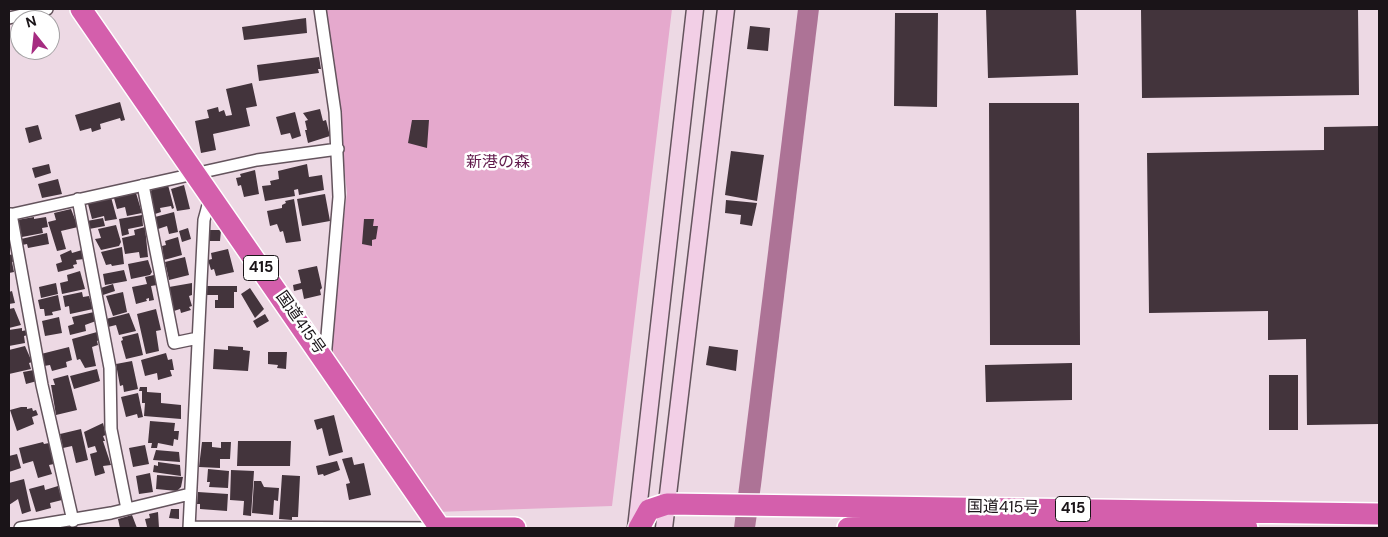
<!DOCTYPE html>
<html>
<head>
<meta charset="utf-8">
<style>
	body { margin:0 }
	#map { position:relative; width:1388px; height:537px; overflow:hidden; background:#edd9e4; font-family:"DM Sans",sans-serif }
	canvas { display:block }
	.frame { position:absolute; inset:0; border:10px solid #1a1418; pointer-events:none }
	.north { position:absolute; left:10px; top:10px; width:50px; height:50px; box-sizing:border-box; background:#fff; border:1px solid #a3a1a3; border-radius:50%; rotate:344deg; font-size:14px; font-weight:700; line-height:20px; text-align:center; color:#1a1418 }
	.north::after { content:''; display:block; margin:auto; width:18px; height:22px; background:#a62c81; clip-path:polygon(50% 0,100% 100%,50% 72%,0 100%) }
</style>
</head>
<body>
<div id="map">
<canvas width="1388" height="537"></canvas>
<div class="frame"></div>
<div class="north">N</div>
</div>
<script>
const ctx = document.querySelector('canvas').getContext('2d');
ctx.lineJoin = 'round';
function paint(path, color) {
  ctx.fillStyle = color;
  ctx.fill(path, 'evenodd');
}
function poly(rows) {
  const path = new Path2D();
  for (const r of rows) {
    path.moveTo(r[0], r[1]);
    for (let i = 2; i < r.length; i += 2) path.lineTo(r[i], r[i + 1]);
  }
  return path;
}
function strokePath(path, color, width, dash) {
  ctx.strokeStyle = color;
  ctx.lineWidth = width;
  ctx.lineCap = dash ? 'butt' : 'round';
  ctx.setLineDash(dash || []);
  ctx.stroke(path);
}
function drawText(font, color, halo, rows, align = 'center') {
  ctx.font = font + ' "DM Sans","Noto Sans JP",sans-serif';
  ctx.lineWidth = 5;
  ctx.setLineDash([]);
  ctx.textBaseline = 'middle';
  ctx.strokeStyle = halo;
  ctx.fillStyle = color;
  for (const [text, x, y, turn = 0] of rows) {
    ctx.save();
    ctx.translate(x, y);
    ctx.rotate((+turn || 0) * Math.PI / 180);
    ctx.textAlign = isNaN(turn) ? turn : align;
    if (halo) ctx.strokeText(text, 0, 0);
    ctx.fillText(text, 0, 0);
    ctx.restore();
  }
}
paint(poly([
	[326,9,672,9,612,506,435,512,327,351,347,193]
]), '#e5a9cd');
paint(poly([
	[798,9,819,9,761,485,755,528,734,528]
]), '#ad7396');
paint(poly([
	[986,9,1076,9,1078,75,988,78],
	[1141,9,1358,9,1359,95,1142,98],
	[895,13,938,13,937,107,894,106],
	[306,18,307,33,244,40,242,27],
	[750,26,770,28,768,51,747,49],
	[319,57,321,69,318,69,319,73,259,81,257,65],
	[252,83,257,106,246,108,250,126,213,134,216,150,201,153,195,121,209,118,207,110,218,107,219,112,224,110,226,116,232,115,226,89],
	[120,102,125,120,121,121,120,118,100,124,101,129,92,132,91,128,80,131,75,115],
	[989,103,1079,103,1080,345,990,345],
	[320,109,323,121,326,120,330,136,308,143,305,130,307,130,305,121,308,120,303,113],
	[295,112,301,136,292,139,290,133,281,135,276,117],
	[412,120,429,120,427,148,408,143],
	[38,125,42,139,29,143,25,128],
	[1379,126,1379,424,1307,425,1306,339,1268,340,1268,311,1149,313,1147,153,1324,150,1324,127],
	[731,151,764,155,757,201,725,195],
	[49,164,51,173,35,178,32,168],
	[307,164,309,177,322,175,324,190,299,195,298,189,294,190,295,196,265,201,262,186,271,185,270,181,279,179,278,171],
	[255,170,259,194,244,197,241,185,238,186,236,178,241,177,240,174],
	[58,179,62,194,42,198,38,184],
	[168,185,174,208,172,209,171,206,160,208,161,212,155,214,150,194,152,189],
	[184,185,190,209,177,211,171,189],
	[136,193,142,213,127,216,125,207,117,209,114,198],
	[325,194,330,221,302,226,297,199],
	[111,197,117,219,105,221,104,216,92,219,88,204],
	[294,199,301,241,286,243,283,231,280,232,277,224,270,226,267,211,282,208,282,205,286,203,285,201],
	[726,200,757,203,752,226,740,224,741,215,725,213],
	[71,209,78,227,61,231,66,249,57,251,48,222,56,220,54,213],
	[174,212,178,232,169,234,167,226,158,229,155,217],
	[142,215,143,226,128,229,129,234,122,236,119,219],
	[34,217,34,219,46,217,48,227,42,228,43,233,22,237,17,220],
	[103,218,105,226,89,229,87,221],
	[364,219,374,219,373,226,378,226,376,239,372,240,372,246,362,244],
	[116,225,121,242,119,246,101,250,95,239,101,238,98,229],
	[145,227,148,257,140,258,139,252,125,254,122,238,135,235,134,230],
	[188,228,191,239,182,242,179,231],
	[210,230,221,230,220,241,209,241],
	[47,233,49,244,28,248,27,244,22,245,21,239],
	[178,237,182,255,164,260,162,246,166,245,165,241],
	[122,247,124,264,112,266,111,264,106,265,101,252],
	[228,249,234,272,216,276,214,269,211,270,208,260,212,259,211,253],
	[71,250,72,253,82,250,84,259,76,260,77,264,73,265,74,268,58,272,56,264,62,262,60,255],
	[14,254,15,261,12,262,14,272,9,273,9,255],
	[185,257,189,275,169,280,165,262],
	[148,260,152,272,150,275,131,279,128,264],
	[317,266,322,288,320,290,321,295,304,299,302,289,294,291,293,285,301,283,298,270],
	[124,270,127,281,105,285,103,274],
	[80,271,85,289,62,294,60,283,68,281,67,275],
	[154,275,157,285,151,286,154,300,149,301,149,298,146,299,147,301,136,304,132,287,147,284,145,277],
	[56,283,58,294,41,298,39,287],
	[192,283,192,295,189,296,192,306,189,307,191,310,181,313,180,309,174,311,169,287],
	[113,284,115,291,103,295,101,288],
	[206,286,237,286,237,292,234,292,234,308,215,308,215,300,218,300,218,295,206,295],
	[250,288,264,309,255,318,241,294],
	[12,291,15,303,9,304,9,292],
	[82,292,83,297,89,296,93,309,70,314,69,306,65,307,63,296],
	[123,292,127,312,113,316,106,296],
	[58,295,61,310,52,312,53,315,45,316,44,309,40,309,38,300],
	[14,308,21,325,9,328,9,309],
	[156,309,161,330,156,331,159,351,146,354,137,314],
	[94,312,96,321,85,325,86,331,70,335,68,326,74,324,72,317],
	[129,313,136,331,119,335,116,325,108,327,106,319],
	[265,314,269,321,257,328,253,321],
	[59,317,62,333,45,336,42,321],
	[22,328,22,331,27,330,28,335,24,336,25,343,9,346,9,330],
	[97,332,99,340,97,341,98,345,92,347,96,366,85,368,80,359,77,360,72,339],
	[138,333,143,355,126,359,121,341,123,340,122,337],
	[25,346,32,362,29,363,31,369,9,374,9,350],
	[228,346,243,347,243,350,250,351,248,371,213,369,214,349,228,350],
	[709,346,738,350,736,371,706,365],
	[69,347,72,360,66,362,67,367,52,371,50,365,44,366,41,354],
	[268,352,287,352,286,369,277,368,278,365,268,364],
	[166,353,168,360,172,359,174,370,170,370,172,376,158,380,157,373,145,376,141,360],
	[132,361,138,389,124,392,123,385,120,386,116,364],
	[1072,363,1072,400,986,402,985,365],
	[97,369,100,381,74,389,70,376],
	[34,370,37,381,26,384,23,372],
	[68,375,77,410,56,415,51,385,55,385,53,379],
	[1269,375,1298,375,1298,430,1269,430],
	[140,387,147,387,147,392,161,393,161,403,181,405,181,419,144,416,145,403,142,403,142,391,139,391],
	[138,393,143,417,138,418,137,414,126,417,121,397],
	[21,407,27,407,27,409,32,408,33,411,36,410,38,415,32,417,34,424,17,431,10,410],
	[334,415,343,452,329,456,322,428,317,430,314,420],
	[150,421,175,423,174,431,179,431,178,440,174,439,173,446,158,443,157,448,151,448,152,443,148,443],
	[103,423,106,435,103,436,105,441,103,441,111,465,103,466,105,473,95,476,90,454,97,452,95,446,88,448,84,432],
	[81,429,88,460,76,463,72,446,63,448,60,434],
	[238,441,291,441,290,466,237,466],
	[43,442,44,444,49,443,54,464,49,465,52,474,38,478,33,461,23,464,19,448],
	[202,442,212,442,212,447,221,448,221,442,231,442,230,459,220,459,220,468,199,467],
	[145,445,149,464,133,467,129,448],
	[156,450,179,452,180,462,153,460],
	[17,454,21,468,9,472,9,456],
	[352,457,354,465,364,463,371,495,349,500,346,484,350,483,342,459],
	[337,461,340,470,324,476,323,474,318,475,316,466],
	[158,462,180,465,181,476,153,472,154,465,158,466],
	[208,469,229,471,228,488,209,487,210,482,207,482],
	[231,470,254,471,251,516,243,515,244,501,230,500],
	[150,473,153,492,139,494,136,476],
	[157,475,183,477,181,487,177,491,156,489],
	[282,475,300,476,298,517,292,517,292,520,279,519],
	[24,479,31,511,22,514,18,499,9,505,9,483],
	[254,481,261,481,264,487,279,488,278,501,274,500,273,515,252,513],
	[44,485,45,490,58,486,62,500,50,503,51,508,36,512,29,489],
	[198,492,228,494,227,511,200,509,200,504,197,504],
	[171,509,179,509,179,519,169,518],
	[158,512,159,528,144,528,147,527,145,519,150,518,149,514],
	[132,515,137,528,120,528,118,519]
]), '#43343c');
const street = poly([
	[320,9,335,112,339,197,325,359],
	[9,18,47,9],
	[143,185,174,343,198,338],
	[78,199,110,368,111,429,127,509],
	[11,214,42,385,73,521],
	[9,215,257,160,338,149],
	[189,527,440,528],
	[20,528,111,513,190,494],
	[189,528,204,220,210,198]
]);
const secondary = poly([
	[636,528,695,9],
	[664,528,726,9]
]);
const highway = poly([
	[81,9,440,528],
	[440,528,515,528],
	[639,528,649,510,667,504,1379,514],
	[848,528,951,523,1247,528]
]);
strokePath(street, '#64545d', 14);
strokePath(secondary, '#64545d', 19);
strokePath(highway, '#fff', 24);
strokePath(street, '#fff', 11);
strokePath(secondary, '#f2cfe6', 16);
strokePath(highway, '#d45fac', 21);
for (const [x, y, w] of [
	[261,268,35],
	[1073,509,35]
]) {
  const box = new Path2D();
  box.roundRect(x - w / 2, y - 12.5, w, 25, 4);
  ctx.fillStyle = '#fff';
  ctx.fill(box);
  strokePath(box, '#1a1418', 1);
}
drawText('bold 15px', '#1a1418', null, [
	["415",261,268],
	["415",1073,509]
]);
drawText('16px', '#611a4b', '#fff', [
	["新港の森",498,163]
]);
drawText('16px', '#1a1418', '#fff', [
	["国道415号",300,323,55],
	["国道415号",1003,508,1]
]);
</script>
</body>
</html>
